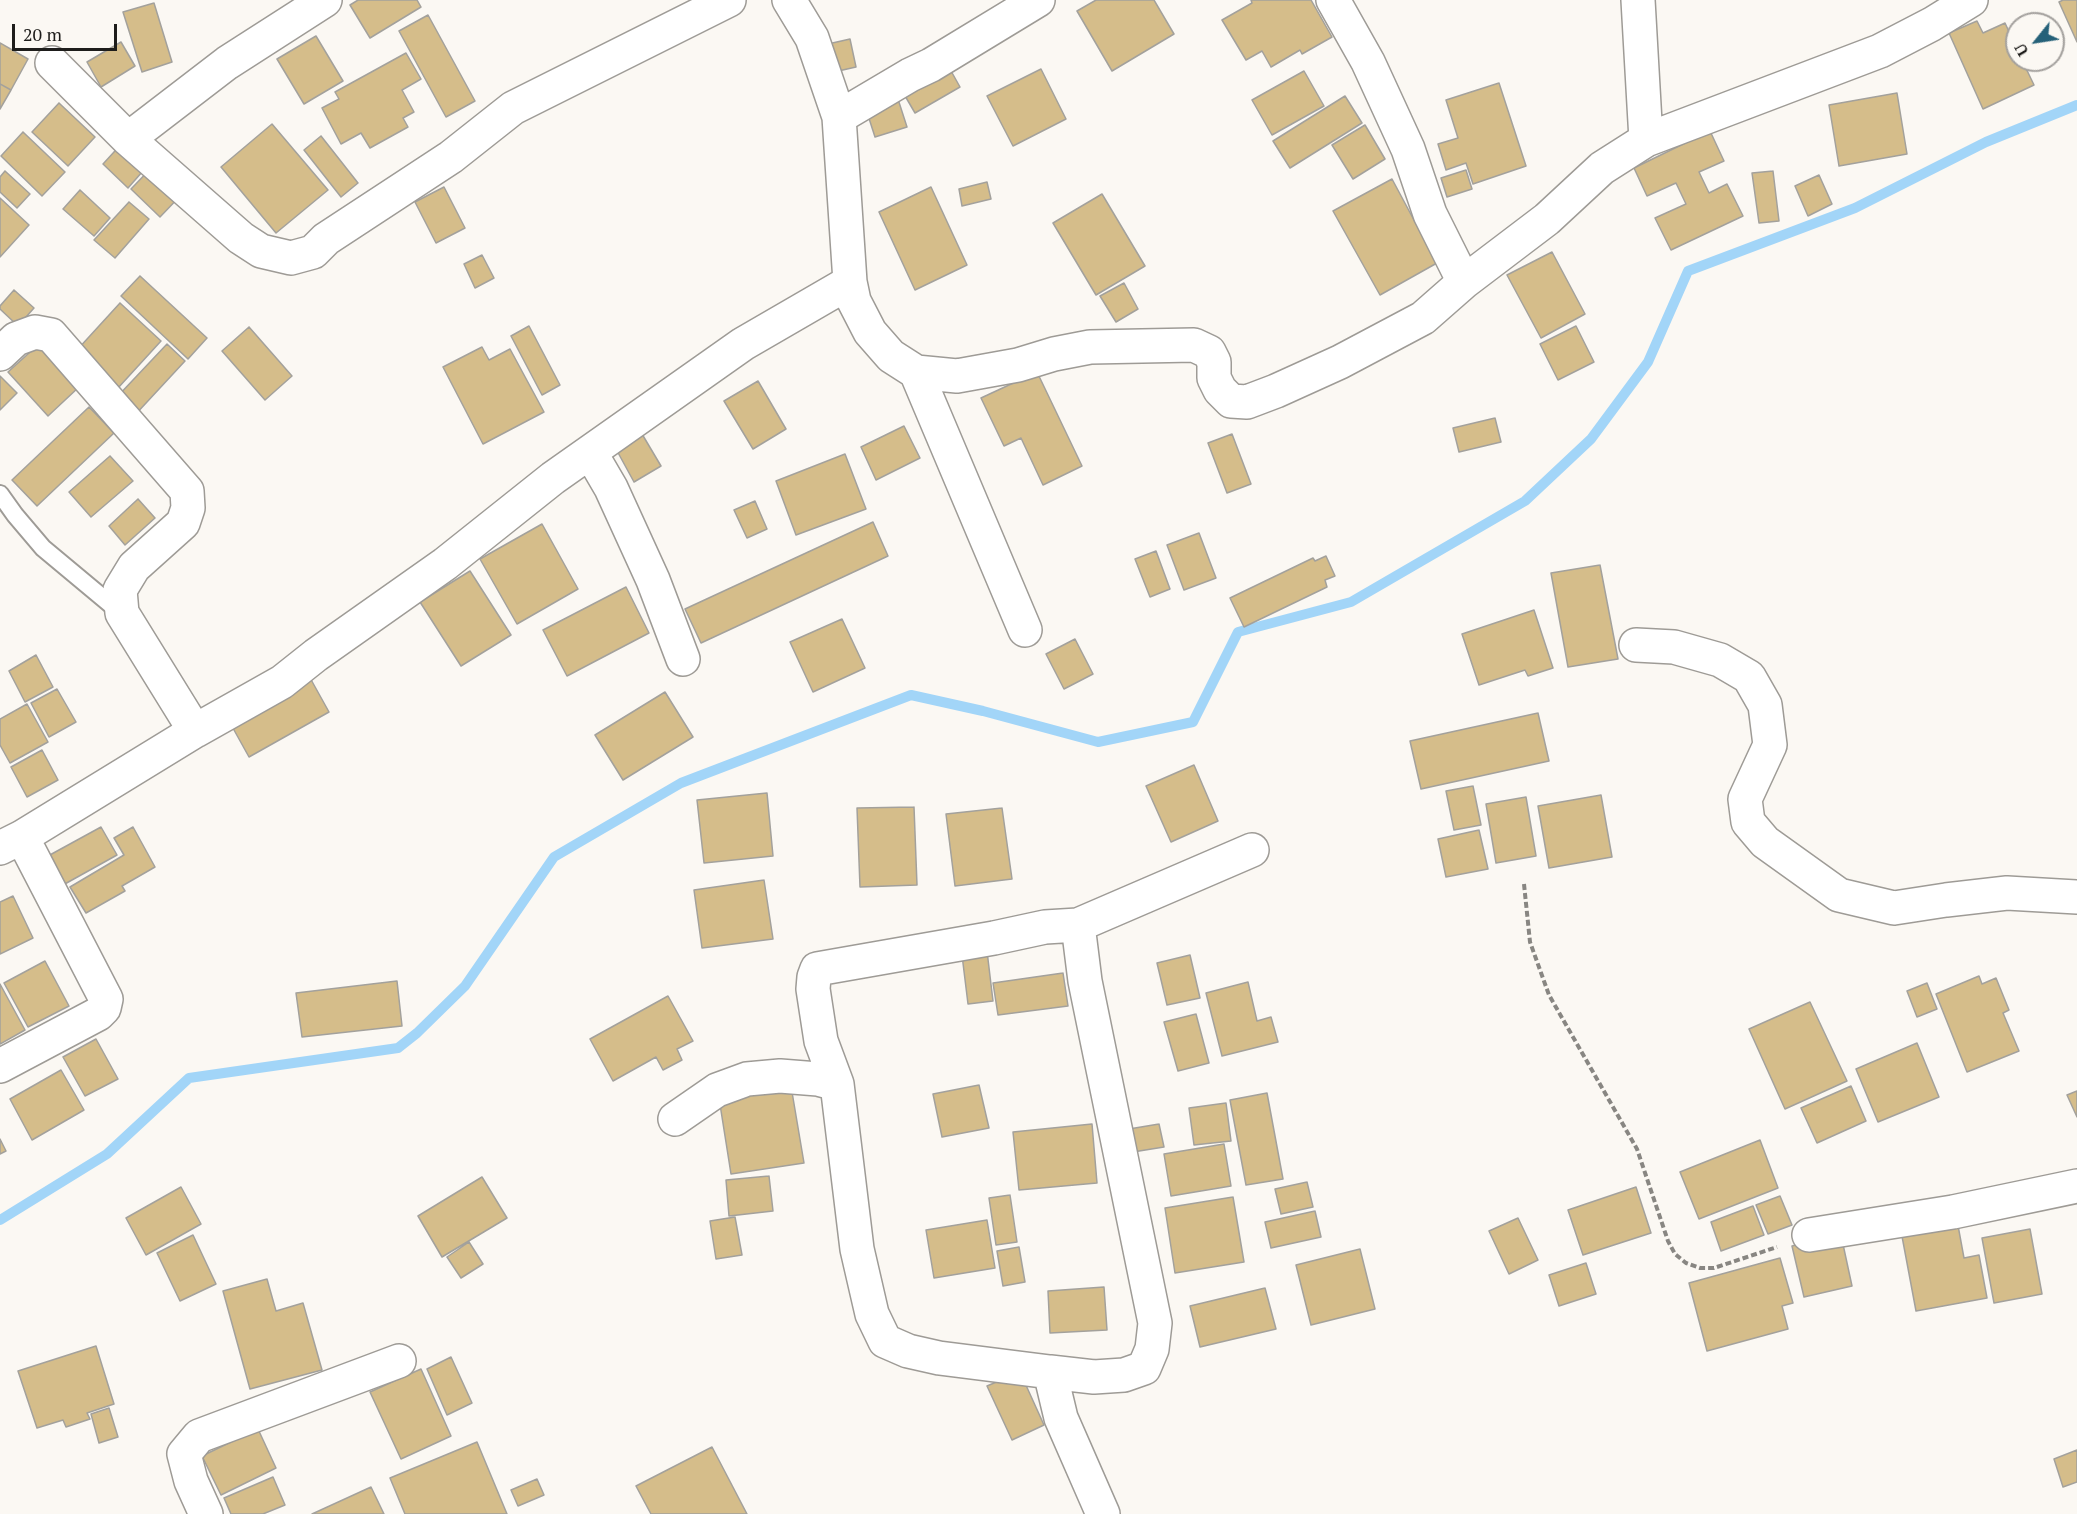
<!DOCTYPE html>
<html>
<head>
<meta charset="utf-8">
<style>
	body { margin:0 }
	#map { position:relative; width:2077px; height:1514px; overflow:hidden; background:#fbf8f3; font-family:"PT Serif",serif }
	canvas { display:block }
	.north { position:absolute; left:2005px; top:12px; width:60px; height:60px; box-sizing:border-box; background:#fbf8f3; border:2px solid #a3a09d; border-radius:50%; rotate:240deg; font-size:16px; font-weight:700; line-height:24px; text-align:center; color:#1e1d1b }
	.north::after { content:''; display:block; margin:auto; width:21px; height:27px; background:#256179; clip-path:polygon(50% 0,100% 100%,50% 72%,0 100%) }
	.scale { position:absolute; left:12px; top:24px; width:105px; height:27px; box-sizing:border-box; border:3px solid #1e1d1b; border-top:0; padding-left:8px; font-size:18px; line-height:21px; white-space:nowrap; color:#1e1d1b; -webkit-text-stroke:4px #fbf8f3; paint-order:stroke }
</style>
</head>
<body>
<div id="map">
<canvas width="2077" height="1514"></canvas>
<div class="north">U</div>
<div class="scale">20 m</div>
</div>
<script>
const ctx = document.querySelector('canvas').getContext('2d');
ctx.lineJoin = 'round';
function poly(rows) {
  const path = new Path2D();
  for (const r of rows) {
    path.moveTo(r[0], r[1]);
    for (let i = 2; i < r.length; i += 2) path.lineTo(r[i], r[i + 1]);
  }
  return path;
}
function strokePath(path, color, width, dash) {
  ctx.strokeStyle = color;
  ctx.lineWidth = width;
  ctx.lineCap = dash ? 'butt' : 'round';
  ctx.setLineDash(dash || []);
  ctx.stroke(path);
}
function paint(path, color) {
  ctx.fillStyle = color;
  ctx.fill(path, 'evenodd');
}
strokePath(poly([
	[0,1220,107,1154,189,1078,398,1048,417,1033,465,986,554,857,681,783,911,695,983,711,1098,742,1193,722,1238,632,1351,602,1525,501,1591,439,1648,362,1688,271,1855,208,1986,142,2077,105]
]), '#a2d5f8', 10);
const building = poly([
	[358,0,417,0,421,7,370,38,350,5,358,0],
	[1096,0,1154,0,1174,34,1112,71,1077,11,1096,0],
	[1251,0,1311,0,1332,37,1302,54,1300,50,1271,67,1262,51,1246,60,1222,20,1252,3,1251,0],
	[2063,0,2077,0,2077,42,2059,2,2063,0],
	[154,3,172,62,142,72,123,12,154,3],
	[428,15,475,101,446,117,399,31,428,15],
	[1977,21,1983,33,2005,23,2017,49,2017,60,2022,60,2034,85,1983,109,1949,33,1977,21],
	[316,36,343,81,304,104,277,59,316,36],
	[850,39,856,67,834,72,828,44,850,39],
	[121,42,135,66,101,87,87,62,121,42],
	[0,43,28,59,11,90,0,84,0,43],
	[406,53,421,79,402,90,414,112,403,118,408,127,370,148,361,133,341,144,322,108,339,99,335,92,406,53],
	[946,62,960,87,915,113,901,89,946,62],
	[1041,69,1066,119,1013,146,987,96,1041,69],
	[1304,71,1324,106,1272,135,1252,100,1304,71],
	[1499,83,1526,166,1473,184,1466,163,1446,170,1438,144,1458,138,1446,100,1499,83],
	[0,84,11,90,0,109,0,84],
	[1897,93,1907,154,1839,166,1829,105,1897,93],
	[897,96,907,127,875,137,865,106,897,96],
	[1345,96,1362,123,1290,168,1273,141,1345,96],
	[59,103,95,137,68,166,32,132,59,103],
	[272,124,328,190,276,233,221,167,272,124],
	[1365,125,1385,159,1353,179,1332,145,1365,125],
	[1710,131,1724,161,1699,172,1709,193,1727,184,1743,216,1671,250,1655,218,1686,204,1676,183,1647,196,1634,168,1710,131],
	[23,132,65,172,42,196,1,156,23,132],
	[321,136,358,183,341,197,304,150,321,136],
	[125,140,150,163,128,188,103,164,125,140],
	[154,165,183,193,160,217,131,189,154,165],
	[1466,170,1472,189,1447,197,1441,178,1466,170],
	[5,171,30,194,17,208,0,192,0,177,5,171],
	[1773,171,1779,221,1759,223,1752,173,1773,171],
	[1819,175,1832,204,1808,216,1795,186,1819,175],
	[1392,179,1437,263,1380,295,1333,211,1392,179],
	[987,182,991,199,962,206,959,189,987,182],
	[444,187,465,228,436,243,415,202,444,187],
	[931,187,967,265,915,290,879,212,931,187],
	[80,190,110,218,94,236,63,209,80,190],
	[1102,194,1145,266,1096,295,1053,223,1102,194],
	[0,198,29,225,0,257,0,198],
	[129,202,149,219,115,258,94,240,129,202],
	[1552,252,1585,314,1541,338,1507,275,1552,252],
	[482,255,494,278,475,288,464,264,482,255],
	[140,276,207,338,188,359,121,296,140,276],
	[1124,283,1138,309,1116,322,1100,296,1124,283],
	[14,290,34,308,18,326,0,309,0,306,14,290],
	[120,303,161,341,118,388,77,350,120,303],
	[529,326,560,385,542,395,511,336,529,326],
	[1576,326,1594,362,1558,380,1540,344,1576,326],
	[249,327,292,376,265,400,222,351,249,327],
	[39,344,79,387,48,416,8,372,39,344],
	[167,344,185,361,134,416,116,398,167,344],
	[482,347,489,360,510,349,544,412,483,444,443,367,482,347],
	[1037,372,1082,466,1043,485,1021,438,1004,446,981,398,1037,372],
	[0,376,17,393,0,410,0,376],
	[758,381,786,429,753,449,724,401,758,381],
	[89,407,114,433,37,506,12,480,89,407],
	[1495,418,1501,442,1459,452,1453,428,1495,418],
	[904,426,920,458,876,480,861,447,904,426],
	[642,434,661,466,634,482,616,449,642,434],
	[1232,434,1251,484,1227,493,1208,443,1232,434],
	[845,454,866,509,796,535,776,481,845,454],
	[110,456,133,481,91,517,69,492,110,456],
	[138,499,155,518,125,545,109,526,138,499],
	[755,501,767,529,747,538,734,510,755,501],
	[873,522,888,556,701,643,685,609,873,522],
	[542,524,578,589,517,624,480,559,542,524],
	[1199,533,1216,578,1184,590,1167,545,1199,533],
	[1156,551,1170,589,1150,597,1135,559,1156,551],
	[1326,556,1335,576,1325,580,1327,587,1244,627,1230,598,1313,558,1315,561,1326,556],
	[1600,565,1618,659,1568,667,1551,573,1600,565],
	[470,571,511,635,461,666,420,602,470,571],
	[626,587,649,633,567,676,543,630,626,587],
	[1534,610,1553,668,1528,676,1525,670,1479,685,1462,634,1534,610],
	[842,619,865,668,813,692,790,642,842,619],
	[1075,639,1093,674,1064,689,1046,654,1075,639],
	[36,655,53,687,25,702,9,671,36,655],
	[309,676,329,712,249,757,229,721,309,676],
	[57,689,76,722,49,737,31,703,57,689],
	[665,692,693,737,623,780,595,735,665,692],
	[27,704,48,742,10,763,0,745,0,719,27,704],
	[1538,713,1549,761,1421,789,1410,741,1538,713],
	[42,750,58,780,27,797,11,767,42,750],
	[1194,765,1218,821,1171,842,1146,786,1194,765],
	[1473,786,1481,825,1454,830,1446,791,1473,786],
	[767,793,773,856,704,863,697,800,767,793],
	[1601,795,1612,857,1549,868,1538,806,1601,795],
	[1526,797,1536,856,1496,863,1486,804,1526,797],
	[914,807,917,885,860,887,857,808,914,807],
	[1002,808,1012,879,955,886,946,814,1002,808],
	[101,827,117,855,63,885,48,856,101,827],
	[133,827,155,867,122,886,125,891,86,913,70,887,124,855,114,838,133,827],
	[1479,830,1488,869,1446,877,1438,839,1479,830],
	[764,880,773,939,702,948,694,890,764,880],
	[13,896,33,938,0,954,0,902,13,896],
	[987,951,993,1001,968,1004,962,955,987,951],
	[1190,955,1200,998,1167,1005,1157,963,1190,955],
	[45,961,69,1006,28,1027,4,983,45,961],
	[1063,973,1068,1006,998,1015,993,983,1063,973],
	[1979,976,1982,984,1996,978,2009,1010,2003,1013,2019,1051,1967,1072,1936,994,1979,976],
	[397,981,402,1026,302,1037,296,993,397,981],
	[1248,982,1257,1021,1271,1017,1278,1042,1222,1056,1206,993,1248,982],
	[1927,983,1937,1009,1917,1017,1907,991,1927,983],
	[0,984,25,1030,0,1044,0,984],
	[668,996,693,1041,677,1049,682,1060,663,1070,656,1057,613,1081,590,1039,668,996],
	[1810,1002,1847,1081,1785,1109,1749,1029,1810,1002],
	[1196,1014,1209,1063,1178,1071,1164,1022,1196,1014],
	[96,1039,118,1079,85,1096,63,1057,96,1039],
	[1917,1043,1939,1097,1878,1122,1856,1069,1917,1043],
	[61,1070,84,1110,32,1140,10,1099,61,1070],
	[979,1085,989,1128,942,1137,933,1094,979,1085],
	[791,1086,804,1163,731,1174,719,1098,791,1086],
	[1851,1086,1866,1121,1817,1143,1801,1108,1851,1086],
	[2077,1091,2077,1117,2067,1095,2077,1091],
	[1267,1093,1283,1179,1246,1185,1230,1100,1267,1093],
	[1226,1103,1231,1141,1194,1145,1189,1108,1226,1103],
	[1092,1124,1097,1183,1019,1190,1013,1132,1092,1124],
	[1159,1124,1164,1147,1133,1152,1129,1129,1159,1124],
	[0,1139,6,1151,0,1154,0,1139],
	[1760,1140,1778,1188,1699,1219,1680,1172,1760,1140],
	[1224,1144,1231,1186,1171,1196,1164,1154,1224,1144],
	[769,1176,773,1211,729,1216,726,1180,769,1176],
	[482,1177,507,1218,442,1257,418,1216,482,1177],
	[1307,1182,1313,1207,1281,1214,1275,1189,1307,1182],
	[181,1187,201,1224,146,1255,126,1218,181,1187],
	[1636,1187,1651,1233,1583,1255,1568,1210,1636,1187],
	[1010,1195,1017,1242,996,1245,989,1198,1010,1195],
	[1780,1196,1792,1225,1768,1234,1756,1205,1780,1196],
	[1233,1197,1244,1262,1175,1273,1165,1208,1233,1197],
	[1753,1206,1764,1235,1721,1251,1711,1222,1753,1206],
	[1315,1211,1321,1237,1271,1248,1265,1222,1315,1211],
	[735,1217,742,1255,716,1259,710,1221,735,1217],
	[1518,1218,1538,1260,1509,1274,1489,1231,1518,1218],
	[987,1220,995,1268,934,1278,926,1230,987,1220],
	[1957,1220,1964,1258,1979,1255,1987,1298,1916,1311,1901,1231,1957,1220],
	[2030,1229,2042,1294,1994,1303,1982,1238,2030,1229],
	[193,1235,216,1284,180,1301,157,1253,193,1235],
	[1841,1235,1852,1286,1804,1297,1792,1246,1841,1235],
	[469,1242,483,1264,461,1278,447,1257,469,1242],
	[1019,1247,1025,1282,1003,1286,997,1251,1019,1247],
	[1360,1249,1375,1309,1311,1325,1296,1265,1360,1249],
	[1780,1258,1793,1303,1782,1306,1788,1329,1707,1351,1689,1283,1780,1258],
	[1586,1263,1596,1294,1559,1306,1549,1275,1586,1263],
	[267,1279,276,1311,303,1303,322,1370,250,1389,223,1291,267,1279],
	[1104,1287,1107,1330,1050,1333,1048,1291,1104,1287],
	[1265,1288,1276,1329,1200,1347,1190,1306,1265,1288],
	[96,1346,114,1404,87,1413,90,1419,66,1427,63,1420,37,1428,18,1371,96,1346],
	[451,1357,472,1403,447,1415,427,1369,451,1357],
	[421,1369,451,1436,401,1459,370,1392,421,1369],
	[1020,1372,1044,1425,1012,1440,987,1386,1020,1372],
	[109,1408,118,1437,99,1443,91,1414,109,1408],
	[258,1429,276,1468,221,1495,202,1456,258,1429],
	[477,1442,507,1514,405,1514,390,1478,477,1442],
	[712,1447,747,1514,651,1514,636,1486,712,1447],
	[2077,1450,2077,1482,2063,1487,2054,1459,2077,1450],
	[273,1477,285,1505,263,1514,231,1514,224,1498,273,1477],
	[537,1479,544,1495,518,1506,511,1490,537,1479],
	[371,1487,384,1514,312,1514,371,1487]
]);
paint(building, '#d5bd8a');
strokePath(building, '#a3a19c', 1.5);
const lane = poly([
	[0,494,15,515,43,548,121,613]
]);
const street = poly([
	[1333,0,1368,62,1408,149,1430,214,1464,282],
	[1638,0,1646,140],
	[52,63,128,139,241,238,261,251,291,258,313,252,326,239,451,157,513,108,729,0],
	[839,117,910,75,931,65,1038,0],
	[128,139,227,63,325,0],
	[850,282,854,301,870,332,891,356,916,372,957,376,1018,365,1054,354,1090,347,1194,345,1209,352,1214,362,1214,378,1220,390,1231,401,1247,402,1276,391,1340,362,1423,318,1464,282,1547,219,1602,168,1646,140,1880,51,1932,24,1971,0],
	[0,354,16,339,35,332,51,335,187,491,188,508,183,523,134,567,120,590,122,613,195,731],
	[916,372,1025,630],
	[590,452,611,488,653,580,683,659],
	[1636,645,1674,647,1720,660,1749,677,1765,705,1770,745,1745,799,1748,822,1765,842,1839,895,1894,908,1946,900,2007,893,2077,897],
	[0,848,22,837,195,731,282,682,316,655,445,564,553,478,743,344,850,282,839,117,812,38,789,0],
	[1078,925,1252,850],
	[0,1066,98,1014,104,1008,106,999,22,837],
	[837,1084,857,1249,872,1314,885,1341,908,1351,939,1358,1050,1372],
	[675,1119,717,1090,747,1079,780,1076,818,1079,837,1084,821,1041,813,989,814,977,817,969,994,938,1045,927,1078,925,1085,981,1155,1323,1152,1349,1144,1368,1124,1375,1094,1377,1050,1372,1061,1418,1103,1514],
	[1809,1235,1953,1212,2077,1186],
	[206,1514,191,1481,184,1454,199,1436,399,1361]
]);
strokePath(lane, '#9e9b96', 20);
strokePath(street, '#9e9b96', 36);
strokePath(poly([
	[1524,884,1530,942,1549,995,1637,1149,1668,1241,1675,1254,1686,1263,1700,1268,1714,1268,1777,1247]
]), '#888682', 4, [6, 3]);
strokePath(lane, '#fff', 16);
strokePath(street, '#fff', 33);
</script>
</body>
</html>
